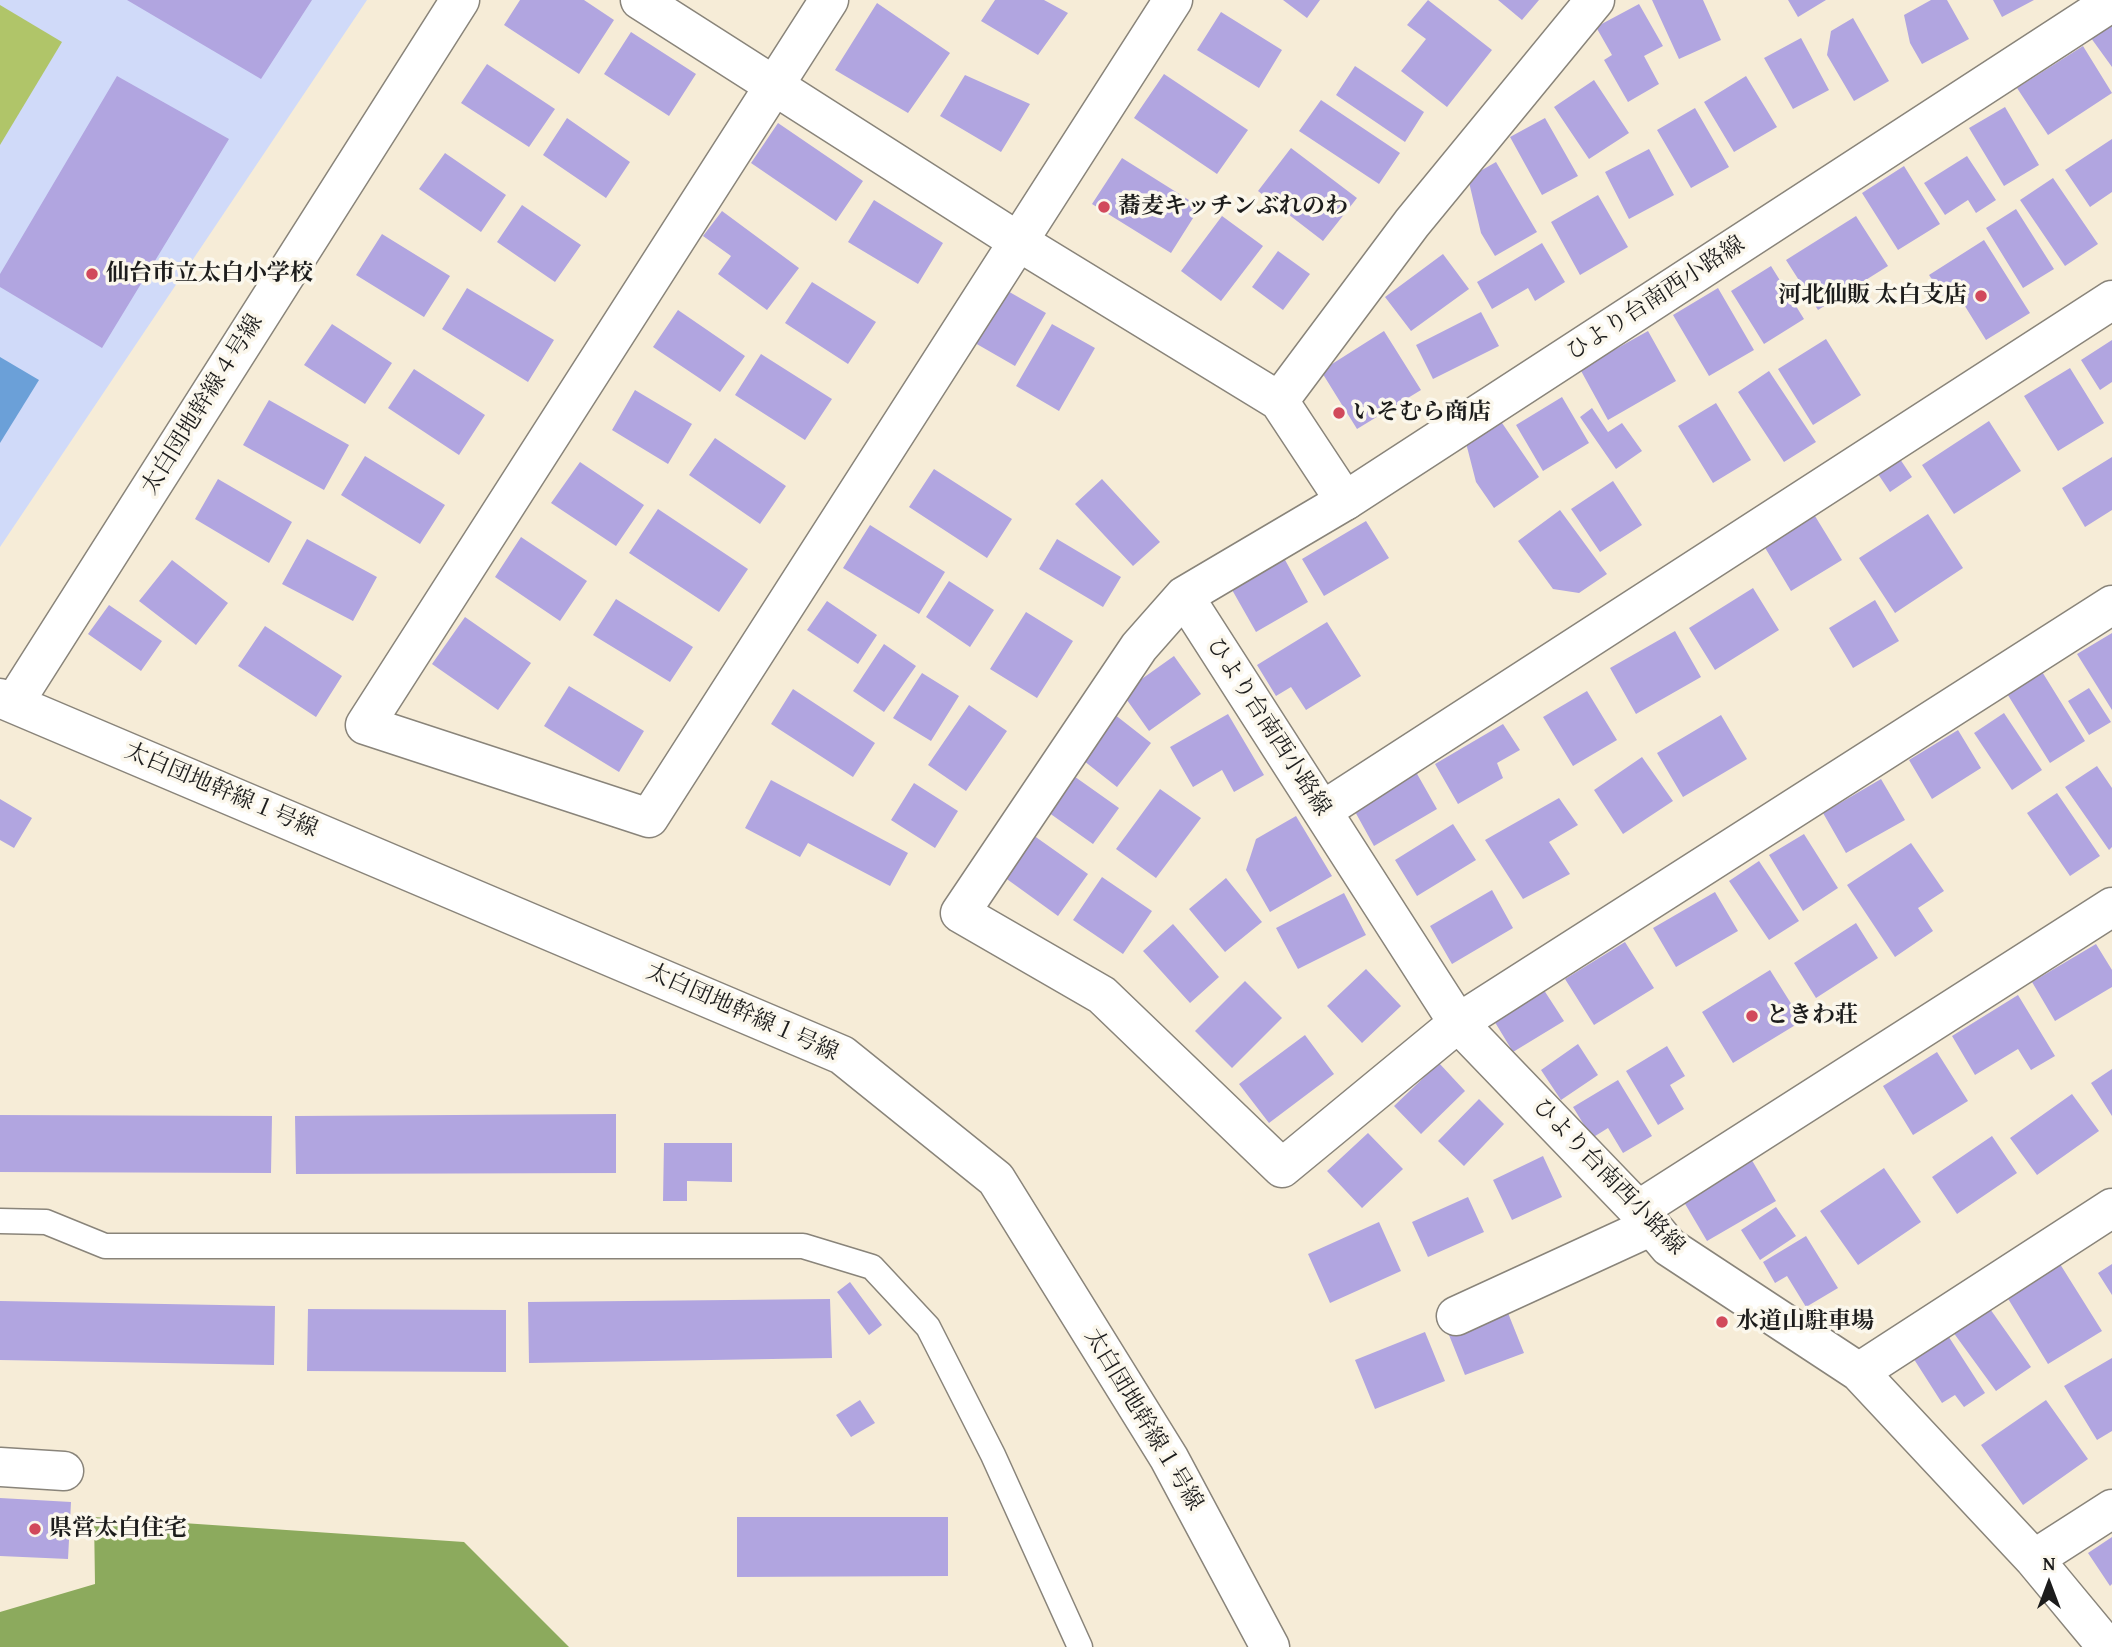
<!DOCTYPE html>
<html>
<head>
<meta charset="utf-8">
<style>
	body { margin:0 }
	#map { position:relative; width:2112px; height:1647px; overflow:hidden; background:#f6ecd7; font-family:"Gentium Book Plus",serif }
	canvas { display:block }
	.north { position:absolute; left:2014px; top:1549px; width:70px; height:70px; -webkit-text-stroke:5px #fbf7ec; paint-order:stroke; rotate:0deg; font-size:19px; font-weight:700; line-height:28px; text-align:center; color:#1c1c1c }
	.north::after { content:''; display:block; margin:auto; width:24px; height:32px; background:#1c1c1c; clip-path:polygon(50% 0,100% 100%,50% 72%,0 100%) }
</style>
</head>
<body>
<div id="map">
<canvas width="2112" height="1647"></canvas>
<div class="north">N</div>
</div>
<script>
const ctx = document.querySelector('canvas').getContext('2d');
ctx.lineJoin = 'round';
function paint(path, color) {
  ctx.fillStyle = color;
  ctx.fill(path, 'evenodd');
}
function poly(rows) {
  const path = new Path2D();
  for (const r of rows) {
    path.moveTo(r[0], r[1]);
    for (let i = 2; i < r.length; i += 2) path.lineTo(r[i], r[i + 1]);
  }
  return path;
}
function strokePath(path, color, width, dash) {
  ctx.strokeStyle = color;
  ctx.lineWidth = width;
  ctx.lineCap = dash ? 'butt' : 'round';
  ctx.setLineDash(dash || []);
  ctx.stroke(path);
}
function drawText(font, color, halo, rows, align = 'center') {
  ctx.font = font + ' "Gentium Book Plus","Noto Serif JP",serif';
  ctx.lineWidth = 7;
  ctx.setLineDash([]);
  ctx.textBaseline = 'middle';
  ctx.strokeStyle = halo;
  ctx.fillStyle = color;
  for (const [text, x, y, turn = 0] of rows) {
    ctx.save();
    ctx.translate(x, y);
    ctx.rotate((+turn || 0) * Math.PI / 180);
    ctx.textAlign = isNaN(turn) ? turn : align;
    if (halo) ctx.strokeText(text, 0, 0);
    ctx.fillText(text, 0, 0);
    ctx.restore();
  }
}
paint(poly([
	[0,0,367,0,0,547]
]), '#d0daf9');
paint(poly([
	[0,5,62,42,0,145]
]), '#b0c569');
paint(poly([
	[94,1517,464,1542,569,1647,0,1647,0,1612,95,1584]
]), '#8caa5d');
paint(poly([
	[0,357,39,380,0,443]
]), '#6ba0d8');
paint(poly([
	[127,0,312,0,261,79],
	[520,0,584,0,614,20,579,74,504,25],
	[995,0,1044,0,1068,13,1038,55,981,21],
	[1283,0,1320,0,1307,18],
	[1428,0,1492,50,1447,107,1401,71,1426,39,1407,25],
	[1498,0,1539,0,1522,20],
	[1652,0,1703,0,1721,40,1679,59],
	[1788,0,1826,0,1798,17],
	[1931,0,1947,0,1969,39,1922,64,1910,43,1904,15],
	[1993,0,2034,0,2002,17],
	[877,3,950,53,908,113,835,70],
	[1639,4,1663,46,1644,56,1659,84,1628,102,1604,60,1612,55,1596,27],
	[1221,12,1282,50,1259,88,1197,50],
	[1853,18,1889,81,1854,101,1827,55,1831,31],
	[2112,24,2112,67,2091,38],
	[631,32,696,74,669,116,604,74],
	[1801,38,1829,90,1793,109,1764,58],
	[2083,46,2112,93,2048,135,2017,88],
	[487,64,555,109,529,147,461,103],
	[1355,66,1424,112,1405,142,1336,95],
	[1164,74,1248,130,1217,174,1134,118],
	[965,75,1030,104,1001,152,940,116],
	[117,76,229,139,102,348,0,287,0,274],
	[1746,76,1777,127,1734,152,1704,102],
	[1594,80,1629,133,1589,159,1554,107],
	[1321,100,1400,153,1379,184,1299,131],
	[2005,107,2039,165,2004,186,1969,128],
	[1695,108,1729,167,1691,188,1657,130],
	[567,118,630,162,606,198,543,155],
	[1545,118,1578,176,1542,195,1510,137],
	[778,123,863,181,836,221,751,163],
	[2112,139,2112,192,2090,207,2065,170],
	[1291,148,1357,198,1323,241,1258,191],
	[1649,149,1674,195,1629,219,1605,172],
	[445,153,506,195,481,232,419,189],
	[1967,156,1996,200,1976,213,1968,200,1945,215,1924,183],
	[1122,158,1200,207,1171,253,1092,204],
	[1496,162,1537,232,1495,256,1481,233,1468,178],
	[1904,166,1940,224,1898,250,1862,193],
	[2053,178,2098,244,2065,266,2020,200],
	[1598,195,1628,247,1580,275,1551,222],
	[874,200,943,243,918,284,848,242],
	[522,205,581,245,555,282,497,242],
	[2016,209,2054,269,2023,288,1986,228],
	[722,211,799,268,767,310,718,274,731,256,703,236],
	[1222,216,1263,246,1221,301,1181,271],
	[1856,216,1888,266,1818,310,1786,260],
	[382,234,450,276,424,317,356,275],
	[1984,240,2030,313,1986,340,1958,295,1947,302,1929,275],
	[1542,243,1565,282,1535,301,1528,288,1492,309,1477,282],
	[1278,251,1310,274,1283,310,1252,287],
	[1443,254,1469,289,1411,331,1385,297],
	[1771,266,1804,319,1764,344,1731,291],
	[812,282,876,322,848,364,785,323],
	[467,288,554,340,528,382,442,329],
	[1718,288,1754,350,1709,376,1673,315],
	[1006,290,1046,313,1015,366,975,343],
	[678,310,745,356,720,392,653,347],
	[1481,312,1499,346,1433,379,1416,345],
	[332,324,392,363,365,404,304,365],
	[1052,324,1095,348,1059,411,1016,386],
	[1384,331,1421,390,1357,429,1321,371],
	[1648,331,1676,381,1608,420,1580,369],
	[1826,339,1861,395,1813,425,1778,369],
	[2112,340,2112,382,2100,390,2081,360],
	[761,354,832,399,805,440,735,395],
	[2070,368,2104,423,2058,451,2024,396],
	[414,369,485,415,459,455,388,408],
	[1769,371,1816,442,1784,462,1738,392],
	[635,390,692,424,668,464,612,430],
	[1562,397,1589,443,1543,471,1516,425],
	[269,400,349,445,324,490,243,445],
	[1716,403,1751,460,1713,483,1678,426],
	[1592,408,1608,432,1622,423,1642,451,1616,469,1580,417],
	[1500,420,1539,477,1494,508,1476,482,1466,443],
	[1989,421,2021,471,1954,514,1922,465],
	[715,438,786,486,760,524,689,475],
	[365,456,445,505,420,544,341,495],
	[2112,457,2112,510,2085,527,2062,488],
	[1900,459,1912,477,1890,492,1878,474],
	[580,462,644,505,616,546,551,503],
	[934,469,1012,519,987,558,909,507],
	[218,479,292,522,269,563,195,519],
	[1102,479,1160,542,1133,566,1075,504],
	[1613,481,1642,525,1600,552,1571,509],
	[658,509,748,569,719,612,629,553],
	[1560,510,1607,574,1579,593,1553,589,1518,541],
	[1928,514,1963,568,1895,613,1859,558],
	[1815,516,1842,560,1791,591,1764,546],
	[1366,521,1389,558,1324,596,1302,559],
	[870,525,945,572,919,614,843,568],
	[521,537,587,581,560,621,495,577],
	[307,539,377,577,353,621,282,584],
	[1057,539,1121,577,1103,607,1039,569],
	[1284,558,1308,602,1256,632,1231,588],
	[172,560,228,603,196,645,139,601],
	[949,581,994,610,970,647,926,617],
	[1753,588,1779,630,1715,670,1689,628],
	[616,599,693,647,670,682,593,635],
	[1875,600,1899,641,1853,668,1829,628],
	[827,601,877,635,858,664,807,630],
	[109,605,162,641,141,671,88,634],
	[1026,612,1073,641,1037,698,990,669],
	[465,617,531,663,498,710,432,664],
	[1327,622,1361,676,1306,710,1291,687,1276,696,1257,665],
	[265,626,342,676,316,717,238,666],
	[1675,631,1701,677,1636,714,1610,668],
	[2112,633,2112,710,2077,654],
	[884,644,916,666,884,712,853,691],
	[1174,656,1201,694,1149,731,1122,693],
	[2041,670,2085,741,2050,763,2006,692],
	[922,673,959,696,931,741,893,718],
	[569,686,644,731,619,772,544,726],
	[2089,688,2111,722,2089,735,2068,701],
	[793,689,875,743,853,777,771,724],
	[1587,691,1617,740,1573,766,1543,717],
	[969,705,1007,731,966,791,928,765],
	[2004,713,2042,770,2012,790,1974,733],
	[1114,714,1151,743,1117,787,1079,757],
	[1228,714,1264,775,1234,792,1222,770,1193,787,1170,747],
	[1721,715,1747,759,1683,797,1657,753],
	[1503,724,1520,750,1497,763,1503,778,1458,804,1435,764],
	[1958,730,1981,768,1932,799,1909,760],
	[1642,757,1673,801,1623,834,1594,790],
	[2097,766,2112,788,2112,847,2109,850,2065,787],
	[1416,772,1437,809,1374,846,1353,808],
	[1071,774,1119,808,1093,844,1045,810],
	[1881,779,1905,820,1846,853,1823,813],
	[771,780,908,853,890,886,808,843,800,857,745,828],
	[914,783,958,811,935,848,891,820],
	[1160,789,1201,818,1156,878,1116,849],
	[2057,793,2100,856,2070,876,2027,813],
	[1559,798,1578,825,1549,842,1570,874,1523,899,1485,840],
	[0,799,32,818,14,848,0,840],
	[1296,816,1332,876,1270,912,1246,870,1256,839],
	[1453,824,1476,860,1417,896,1395,860],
	[1804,834,1838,888,1803,911,1769,855],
	[1033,835,1088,874,1058,916,1004,877],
	[1911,843,1944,891,1918,908,1933,931,1895,957,1847,885],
	[1759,861,1799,921,1769,940,1729,881],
	[1102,877,1152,911,1123,954,1073,920],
	[1226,878,1262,922,1225,952,1189,909],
	[1492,890,1513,928,1452,964,1430,926],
	[1715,892,1738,931,1676,967,1653,928],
	[1344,893,1366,935,1298,969,1276,928],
	[1856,923,1878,958,1816,998,1794,963],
	[1173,924,1219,977,1190,1003,1143,951],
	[1625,942,1654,988,1594,1025,1565,979],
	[2096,944,2112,970,2112,987,2055,1021,2032,982],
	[1366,969,1401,1006,1362,1043,1327,1006],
	[1770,970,1802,1021,1733,1063,1702,1012],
	[1245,981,1282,1018,1232,1068,1195,1031],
	[1540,984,1564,1021,1513,1052,1490,1014],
	[2018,995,2055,1056,2031,1070,2018,1049,1975,1075,1952,1036],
	[1305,1035,1334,1074,1269,1123,1239,1084],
	[1578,1044,1598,1075,1561,1100,1541,1070],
	[1667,1046,1685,1076,1670,1085,1684,1109,1658,1125,1626,1071],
	[1937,1052,1968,1101,1913,1135,1883,1086],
	[1439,1063,1465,1091,1421,1134,1394,1106],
	[2112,1069,2112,1116,2091,1083],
	[1618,1080,1652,1136,1623,1153,1608,1128,1592,1138,1573,1107],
	[2072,1094,2099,1131,2037,1175,2010,1138],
	[1479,1099,1504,1124,1464,1166,1438,1141],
	[616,1114,616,1173,296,1174,295,1116],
	[0,1115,272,1116,271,1173,0,1172],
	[1368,1133,1403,1169,1362,1208,1327,1171],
	[1992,1136,2017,1173,1957,1214,1932,1177],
	[664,1143,732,1143,732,1182,687,1181,687,1201,663,1201],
	[1543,1156,1562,1197,1512,1220,1493,1180],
	[1750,1157,1776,1201,1707,1241,1681,1197],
	[1884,1168,1921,1222,1858,1265,1820,1211],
	[1468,1197,1484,1232,1428,1257,1412,1222],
	[1776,1207,1796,1236,1760,1260,1741,1230],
	[1379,1222,1401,1271,1330,1303,1308,1254],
	[1806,1236,1838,1288,1806,1307,1787,1276,1775,1283,1763,1262],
	[2060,1264,2102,1331,2048,1364,2007,1297],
	[2112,1264,2112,1295,2098,1273],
	[850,1282,882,1325,869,1335,837,1292],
	[830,1299,832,1358,529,1363,528,1302],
	[0,1301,275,1306,274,1365,0,1360],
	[1988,1306,2031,1367,1996,1391,1953,1332],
	[1506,1308,1524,1353,1465,1375,1447,1330],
	[308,1309,506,1310,506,1372,307,1371],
	[1945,1331,1985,1393,1964,1407,1955,1395,1942,1403,1910,1353],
	[1425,1332,1445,1381,1375,1409,1355,1360],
	[2112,1358,2112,1431,2097,1440,2064,1386],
	[860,1400,875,1423,851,1437,836,1415],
	[2046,1400,2088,1459,2023,1505,1981,1445],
	[0,1498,71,1502,68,1559,0,1556],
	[737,1517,948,1517,948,1576,737,1577],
	[2112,1537,2112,1584,2110,1586,2088,1553]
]), '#b1a5e0');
const service = poly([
	[0,1221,46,1222,105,1246,803,1246,872,1267,928,1327,993,1455,1080,1647]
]);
const minor = poly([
	[829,0,365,725,649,818,1173,0],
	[1184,596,1139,647,960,913,1102,995,1282,1168,1458,1023,2112,605],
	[1322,811,2112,300],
	[1638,1210,2112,907],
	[1456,1316,1652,1226],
	[1859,1372,2112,1208],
	[0,1467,64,1471],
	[2034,1559,2112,1509],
	[2107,1647,2034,1559,1859,1372,1669,1247,1638,1210,1458,1023,1184,596,1345,501,2112,2]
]);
const tertiary = poly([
	[640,0,1019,242,1279,401,1345,501],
	[1279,401,1412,223,1595,0],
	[0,698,842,1055,996,1179,1169,1458,1270,1647],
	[14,703,460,0]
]);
strokePath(service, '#89847a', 27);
strokePath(minor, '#89847a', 41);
strokePath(tertiary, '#89847a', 41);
strokePath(service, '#fff', 24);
strokePath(minor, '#fff', 38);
strokePath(tertiary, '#fff', 38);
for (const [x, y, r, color] of [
	[1104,207,7,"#d1495b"],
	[92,274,7,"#d1495b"],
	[1981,296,7,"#d1495b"],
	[1339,413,7,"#d1495b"],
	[1752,1016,7,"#d1495b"],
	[1722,1322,7,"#d1495b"],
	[35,1529,7,"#d1495b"]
]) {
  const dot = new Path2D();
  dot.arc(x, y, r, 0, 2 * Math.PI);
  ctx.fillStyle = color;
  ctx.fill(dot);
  strokePath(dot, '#fbf7ec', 2.5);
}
drawText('bold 23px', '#1c1c1c', '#fbf7ec', [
	["蕎麦キッチンぶれのわ",1118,207],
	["仙台市立太白小学校",106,274],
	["河北仙販 太白支店",1967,296,"right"],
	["いそむら商店",1353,413],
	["ときわ荘",1766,1016],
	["水道山駐車場",1736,1322],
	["県営太白住宅",49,1529]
], 'left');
drawText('23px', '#1c1c1c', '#fbf7ec', [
	["ひより台南西小路線",1656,299,-33],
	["太白団地幹線４号線",203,405,-58],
	["ひより台南西小路線",1268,727,57],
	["太白団地幹線１号線",221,791,23],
	["太白団地幹線１号線",742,1013,24],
	["ひより台南西小路線",1608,1177,46],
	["太白団地幹線１号線",1143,1420,59]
]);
</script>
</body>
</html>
